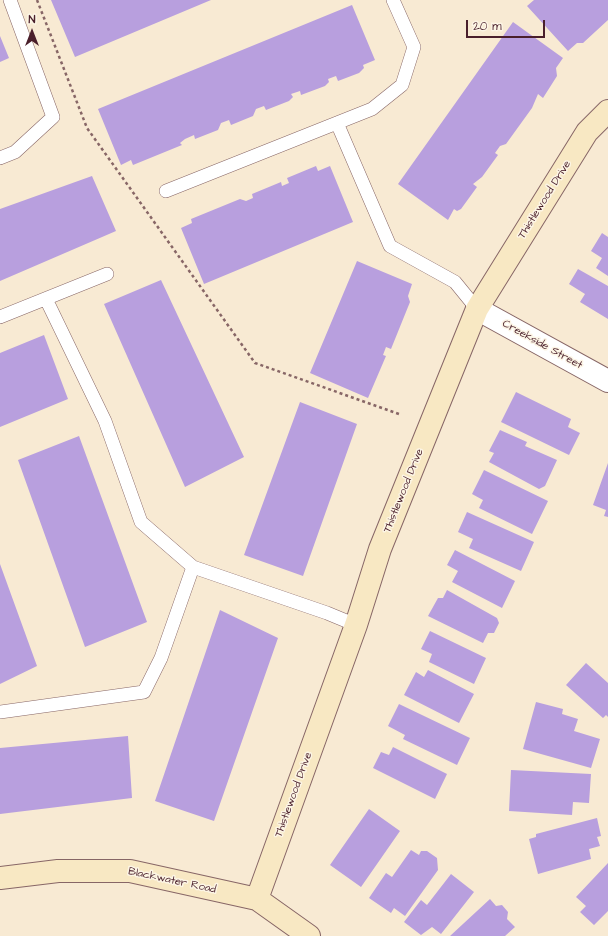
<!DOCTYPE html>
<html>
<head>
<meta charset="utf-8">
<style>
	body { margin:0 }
	#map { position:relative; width:608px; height:936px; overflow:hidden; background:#f8ead3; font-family:"Architects Daughter",sans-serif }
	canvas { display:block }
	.north { position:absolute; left:12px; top:12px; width:40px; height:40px; -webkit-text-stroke:3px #fcf5e5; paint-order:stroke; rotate:0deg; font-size:11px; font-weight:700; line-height:16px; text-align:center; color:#4a1f2b }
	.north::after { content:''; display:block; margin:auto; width:14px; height:18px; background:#4a1f2b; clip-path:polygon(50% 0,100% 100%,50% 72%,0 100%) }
	.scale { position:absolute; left:466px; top:20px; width:79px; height:18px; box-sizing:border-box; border:2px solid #4a1f2b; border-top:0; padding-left:5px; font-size:12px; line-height:14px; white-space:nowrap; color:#4a1f2b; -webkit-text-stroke:3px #fcf5e5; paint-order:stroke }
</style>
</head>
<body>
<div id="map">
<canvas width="608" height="936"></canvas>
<div class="north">N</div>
<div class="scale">20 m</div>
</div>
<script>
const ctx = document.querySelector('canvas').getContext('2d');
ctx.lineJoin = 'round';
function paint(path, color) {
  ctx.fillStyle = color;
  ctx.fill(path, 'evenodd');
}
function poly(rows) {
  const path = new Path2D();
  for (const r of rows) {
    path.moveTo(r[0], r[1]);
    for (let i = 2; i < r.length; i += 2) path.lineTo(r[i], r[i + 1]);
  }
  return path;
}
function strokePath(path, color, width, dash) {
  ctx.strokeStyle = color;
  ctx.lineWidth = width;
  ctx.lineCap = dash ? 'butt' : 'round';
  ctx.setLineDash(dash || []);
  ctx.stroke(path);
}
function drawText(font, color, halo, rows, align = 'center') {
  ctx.font = font + ' "Architects Daughter",sans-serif';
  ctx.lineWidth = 3;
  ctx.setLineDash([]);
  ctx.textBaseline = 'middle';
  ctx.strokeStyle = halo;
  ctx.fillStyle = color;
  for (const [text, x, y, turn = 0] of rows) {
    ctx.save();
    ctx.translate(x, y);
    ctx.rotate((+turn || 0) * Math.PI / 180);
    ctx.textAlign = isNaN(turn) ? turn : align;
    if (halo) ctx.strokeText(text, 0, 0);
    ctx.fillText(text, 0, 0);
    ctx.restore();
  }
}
paint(poly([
	[51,0,211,0,75,57],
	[534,0,608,0,608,20,583,43,577,43,568,51,527,6],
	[352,5,375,60,363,65,364,68,359,73,338,81,336,76,328,79,329,82,325,86,301,95,300,91,291,94,293,97,289,101,266,110,264,106,256,109,253,116,231,125,229,120,221,123,218,130,195,139,194,135,185,139,180,143,182,145,133,165,131,160,121,165,98,109],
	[513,22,563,58,556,68,557,76,543,98,538,94,532,108,506,144,500,146,495,153,498,155,482,177,473,184,477,187,461,209,457,211,454,209,448,220,398,184],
	[0,36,9,58,0,62],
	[316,166,318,171,330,166,353,222,204,284,181,228,192,223,191,219,240,199,246,201,253,198,252,194,281,182,282,186,289,183,287,178],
	[92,176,116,231,0,281,0,209],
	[602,233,608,237,608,276,596,268,602,258,591,251],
	[357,261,412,284,408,296,410,302,391,349,386,347,383,355,386,356,368,398,310,373],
	[578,269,608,286,608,319,580,302,585,294,569,284],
	[161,280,244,457,185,487,104,304],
	[44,335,68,399,0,427,0,353],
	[516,392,571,419,568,427,580,433,569,455,501,422],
	[300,402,357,424,303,576,244,555],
	[500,430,527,442,525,446,557,460,545,486,539,489,489,462,494,453,489,451],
	[79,436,147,622,85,647,18,460],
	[608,463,608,517,604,516,606,510,593,505],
	[484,470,548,501,532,534,479,508,483,500,472,494],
	[467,512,534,542,521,571,469,548,473,539,458,532],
	[455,550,515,581,502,608,452,582,458,571,447,565],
	[0,564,37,666,0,684],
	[447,590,497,618,499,623,494,633,488,633,483,643,428,616,438,598,443,598],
	[220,610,278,638,214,821,155,801],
	[430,631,486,658,474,684,429,662,432,654,421,649],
	[586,663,608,683,608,717,606,715,603,718,566,685],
	[428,670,474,694,459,723,404,695,416,672,424,677],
	[536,702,563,709,562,714,578,719,574,731,600,739,591,768,523,749],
	[399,704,470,738,457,765,403,739,405,735,388,726],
	[128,736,132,798,0,814,0,748],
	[393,747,447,774,435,799,373,768,381,752,389,755],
	[511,770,591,774,589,803,573,802,572,815,509,811],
	[369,809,400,831,361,887,330,865],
	[597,818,601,836,597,837,600,846,589,849,591,859,538,874,529,839,536,837,536,834],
	[411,850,419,855,421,851,427,851,437,858,438,870,405,916,394,908,391,913,369,898,386,873,392,877],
	[608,863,608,911,594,925,580,912,586,906,576,897],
	[451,874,474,892,441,934,432,927,421,935,404,922,421,900,427,905],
	[490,899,496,906,502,905,508,912,507,919,515,927,505,936,450,936]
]), '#b89fde');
const lane = poly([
	[337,123,390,246,455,282,477,309],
	[0,158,15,152,53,117,10,0],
	[166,191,372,109,402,85,414,47,393,0],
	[46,299,105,421,141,522,193,567],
	[0,317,107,274],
	[0,712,144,692,161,658,193,567,327,613,356,625]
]);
const street = poly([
	[477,309,608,381]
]);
const secondary = poly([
	[0,878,58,871,130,871,257,899,309,936],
	[257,899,356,625,380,549,477,309,587,132,608,111]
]);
strokePath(lane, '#876666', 14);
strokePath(street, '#876666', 24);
strokePath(secondary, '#876666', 24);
strokePath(poly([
	[37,0,87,128,255,363,399,414]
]), '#876666', 2.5, [3, 3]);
strokePath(lane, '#fff', 13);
strokePath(street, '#fff', 22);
strokePath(secondary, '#f8e8c3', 22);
drawText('11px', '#4a1f2b', '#fcf5e5', [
	["Thistlewood Drive",545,200,-58],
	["Creekside Street",542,345,29],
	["Thistlewood Drive",404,491,-68],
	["Thistlewood Drive",294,795,-70],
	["Blackwater Road",172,881,12]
]);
</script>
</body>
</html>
